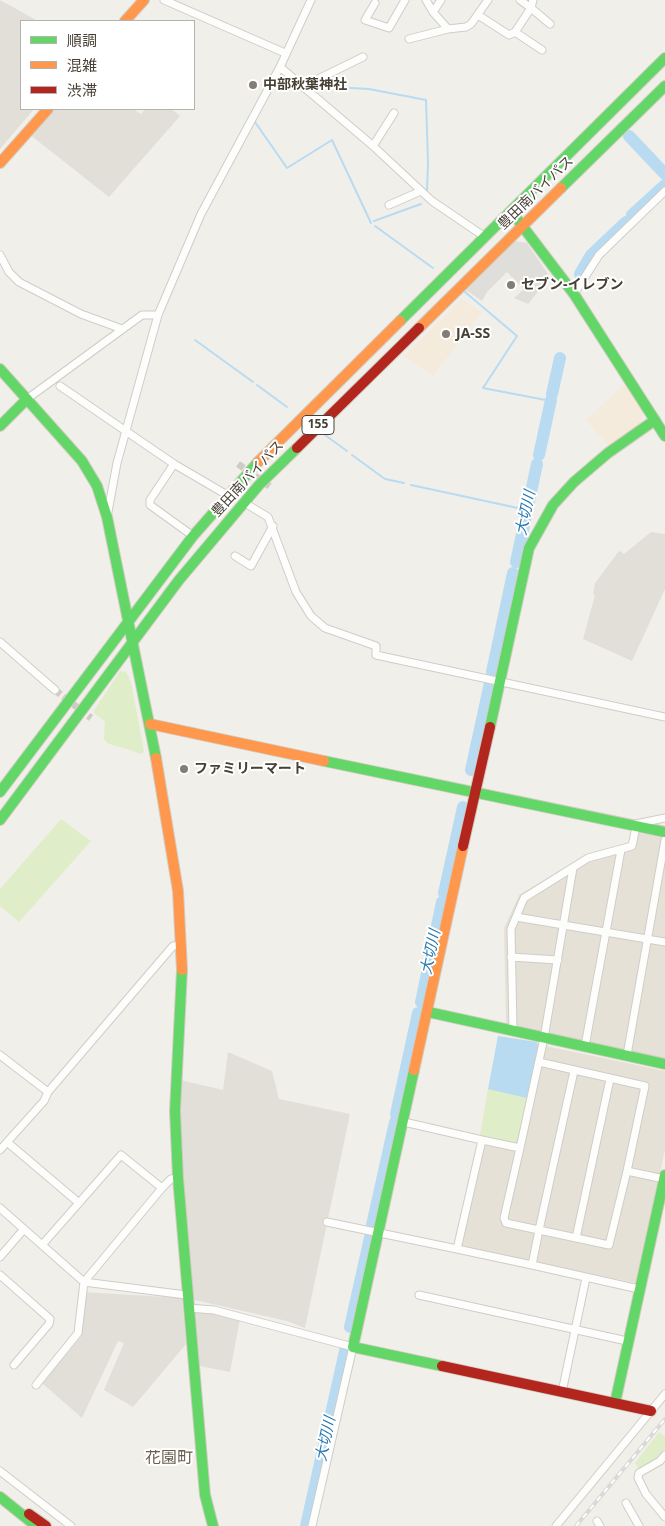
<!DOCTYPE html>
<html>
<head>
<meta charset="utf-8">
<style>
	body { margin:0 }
	#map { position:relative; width:665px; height:1526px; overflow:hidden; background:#f1efea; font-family:"Noto Sans","Noto Sans JP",sans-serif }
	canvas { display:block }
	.legend { position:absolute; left:20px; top:20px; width:175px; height:90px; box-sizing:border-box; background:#fff; border:1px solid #b6b3ae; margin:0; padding:6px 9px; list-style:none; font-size:15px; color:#484035 }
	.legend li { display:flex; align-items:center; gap:10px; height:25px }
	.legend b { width:25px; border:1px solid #b6b3ae }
</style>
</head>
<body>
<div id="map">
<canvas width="665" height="1526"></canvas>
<ul class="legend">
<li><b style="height:6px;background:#63d668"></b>順調</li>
<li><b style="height:6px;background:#ff974d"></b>混雑</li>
<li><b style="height:6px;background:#b3261e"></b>渋滞</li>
</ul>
</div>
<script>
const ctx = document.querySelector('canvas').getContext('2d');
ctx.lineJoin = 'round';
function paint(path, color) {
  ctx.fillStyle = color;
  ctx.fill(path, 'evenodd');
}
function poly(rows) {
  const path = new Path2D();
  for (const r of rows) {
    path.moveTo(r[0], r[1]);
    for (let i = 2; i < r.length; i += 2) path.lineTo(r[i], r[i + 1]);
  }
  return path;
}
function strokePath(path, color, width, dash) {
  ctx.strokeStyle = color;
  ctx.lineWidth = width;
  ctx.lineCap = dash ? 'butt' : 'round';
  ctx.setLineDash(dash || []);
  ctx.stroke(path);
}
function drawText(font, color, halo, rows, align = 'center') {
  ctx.font = font + ' "Noto Sans","Noto Sans JP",sans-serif';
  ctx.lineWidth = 4;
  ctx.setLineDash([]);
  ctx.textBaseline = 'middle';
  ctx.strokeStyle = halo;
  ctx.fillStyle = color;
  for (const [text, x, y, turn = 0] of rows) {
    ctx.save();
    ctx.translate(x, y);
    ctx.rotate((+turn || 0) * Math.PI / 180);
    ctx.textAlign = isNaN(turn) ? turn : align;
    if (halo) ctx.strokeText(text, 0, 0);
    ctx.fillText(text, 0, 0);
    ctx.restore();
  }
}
paint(poly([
	[639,833,665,837,665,1060,506,1024,504,928,519,895,585,855,628,844],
	[498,1036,665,1071,665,1150,636,1283,454,1246,480,1136]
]), '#e6e1d7');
paint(poly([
	[462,299,482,312,433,376,404,356],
	[624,384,641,408,643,415,641,423,609,447,586,420]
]), '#f4ebdc');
paint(poly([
	[0,0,38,21,21,21,21,109,34,109,0,149],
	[51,109,133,109,141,114,145,109,171,109,180,116,109,197,29,134],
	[651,532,665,534,665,589,632,661,583,639,595,595,593,595,595,583,619,551,624,554],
	[228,1052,272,1071,279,1099,350,1114,305,1328,287,1321,195,1300,191,1295,178,1111,180,1080,223,1090],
	[83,1292,182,1298,186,1344,133,1407,104,1390,124,1343,118,1341,82,1418,42,1383,81,1337],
	[193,1310,216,1313,240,1319,230,1372,195,1365]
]), '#e2ded8');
paint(poly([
	[120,671,126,672,131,682,144,751,142,754,107,743,104,739,105,722,93,712],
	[61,819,91,841,19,922,0,906,0,889],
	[488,1089,527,1098,517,1140,515,1143,480,1136],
	[659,1432,665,1437,665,1449,655,1460,639,1469,635,1463]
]), '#dfedc8');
paint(poly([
	[515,241,527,243,550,277,528,304,514,298,524,289,507,272,487,292,482,301,466,290]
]), '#e0deda');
paint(poly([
	[498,1036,537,1042,539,1047,527,1098,488,1089]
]), '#b8dbf2');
strokePath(poly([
	[315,86,369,89,426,100,428,163,427,191],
	[255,122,287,168,332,140,371,223],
	[374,221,421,204],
	[375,226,433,268],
	[465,292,517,336,483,388,551,401],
	[195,340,253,382],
	[257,385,287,407],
	[325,435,347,451],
	[352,455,385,479,404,483],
	[411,485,527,510]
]), '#b8dbf2', 2);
strokePath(poly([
	[629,136,665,174],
	[632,215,665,185],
	[580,274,591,255,626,222],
	[552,394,560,358],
	[539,455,551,400],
	[516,562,537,464],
	[492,672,513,573],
	[471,770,490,683],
	[444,893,463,807],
	[421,1002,442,902],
	[396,1114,418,1013],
	[372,1225,395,1122],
	[350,1327,371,1233],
	[306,1526,345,1351]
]), '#b8dbf2', 12);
strokePath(poly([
	[238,464,271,487],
	[55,690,91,718]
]), '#cfccc6', 7, [7, 3.5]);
const street = poly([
	[164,0,285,53],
	[426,0,433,12,448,29],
	[520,0,531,8,533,0],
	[375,3,365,20,389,28,405,0],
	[433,12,441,0],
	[478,15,509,35,515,32,531,8,550,24],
	[515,32,542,50],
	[409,39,448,29,466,27,471,24,488,0],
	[280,67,372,145,432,201,485,237],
	[304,88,316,80,363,57],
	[373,146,394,113],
	[389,205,421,191],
	[0,255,9,272,19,282,81,314,122,329],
	[574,294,599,255,665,191],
	[60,386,174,464,227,495],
	[27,399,142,315,158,315],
	[174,464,150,500,150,505,193,536],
	[243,502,268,517,296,592,311,616,325,628,376,646,376,655,665,717],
	[107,517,117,463,158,315,201,214,280,67,311,0],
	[235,556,251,566,273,526],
	[0,642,55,690],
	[631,825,665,818],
	[516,917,665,942],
	[511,957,558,960],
	[513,1030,511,929,524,898,588,858,632,846,636,827],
	[585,1046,621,850],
	[0,1055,48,1092],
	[627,1055,665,840],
	[539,1062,645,1086,627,1171],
	[574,1071,539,1230,506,1223,504,1218,520,1148,482,1140,457,1249,532,1265,539,1230,609,1245,627,1171,664,1179],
	[404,1122,482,1140],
	[7,1142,79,1203],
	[520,1148,544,1038,573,868],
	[0,1150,44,1101,48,1092,173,946,181,945],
	[0,1208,84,1282,186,1295],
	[327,1222,457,1249],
	[576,1238,610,1079],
	[42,1245,121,1155,162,1188],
	[0,1257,24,1229],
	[532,1265,639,1289],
	[0,1275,50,1319,49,1324,14,1365],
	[419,1295,627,1341],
	[188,1308,214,1310,353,1347,312,1526],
	[36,1385,78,1333,84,1282,162,1188,171,1179,178,1178],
	[562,1392,586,1278],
	[665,1455,660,1461,639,1473,638,1478,646,1494,665,1517],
	[0,1471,71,1526],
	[626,1503,639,1526],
	[597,1521,600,1526],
	[556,1526,665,1394]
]);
const fast = poly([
	[561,188,665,86],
	[511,211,574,294,665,436],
	[400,321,665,58],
	[0,369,82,461,97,486,107,517,156,758],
	[0,426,27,399],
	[490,727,529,548,553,505,574,482,608,453,655,420],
	[324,761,665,832],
	[0,792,193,536,258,462],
	[0,820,179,580,259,485,297,448],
	[182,970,175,1111,178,1178,205,1495,213,1526],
	[428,1012,665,1064],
	[414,1070,353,1347,442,1366],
	[615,1403,665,1175],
	[0,1497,36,1526]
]);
const slow = poly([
	[125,21,144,0],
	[0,163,48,109],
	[419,328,561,188],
	[258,462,400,321],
	[150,724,324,761],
	[156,758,178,891,182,970],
	[414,1070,463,846]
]);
const jam = poly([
	[297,448,419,328],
	[463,846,490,727],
	[442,1366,651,1411],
	[29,1514,46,1526]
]);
strokePath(street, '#cfcdc8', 9);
strokePath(fast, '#d1ccc1', 12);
strokePath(slow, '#d1ccc1', 12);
strokePath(jam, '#d1ccc1', 12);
strokePath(street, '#fdfdfc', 7);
strokePath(fast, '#63d668', 10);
strokePath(slow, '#ff974d', 10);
strokePath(jam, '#b3261e', 10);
const rail = poly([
	[576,1526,665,1419]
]);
strokePath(rail, '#d9d9d8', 4);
strokePath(rail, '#fff', 2, [5.5]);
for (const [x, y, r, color] of [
	[253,85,5,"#837d74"],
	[511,285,5,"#837d74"],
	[446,334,5,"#837d74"],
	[184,769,5,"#837d74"]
]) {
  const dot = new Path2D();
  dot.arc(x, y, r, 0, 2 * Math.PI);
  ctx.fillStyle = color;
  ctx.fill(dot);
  strokePath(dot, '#fff', 2);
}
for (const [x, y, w] of [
	[318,425,32]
]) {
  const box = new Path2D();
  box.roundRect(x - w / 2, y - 9.5, w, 19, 4);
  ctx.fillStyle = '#fff';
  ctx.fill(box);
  strokePath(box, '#484035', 1);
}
drawText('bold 12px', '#484035', null, [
	["155",318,425]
]);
drawText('bold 14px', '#484035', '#fff', [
	["中部秋葉神社",263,85],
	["セブン-イレブン",521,285],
	["JA-SS",456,334],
	["ファミリーマート",194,769]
], 'left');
drawText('14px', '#484035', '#fff', [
	["豊田南バイパス",536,193,-44],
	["豊田南バイパス",248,479,-47]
]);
drawText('italic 15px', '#277ab2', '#fff', [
	["大切川",526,513,-78],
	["大切川",431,952,-78],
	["大切川",326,1439,-78]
]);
drawText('16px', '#6b5e4c', '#fff', [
	["花園町",169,1458]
]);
</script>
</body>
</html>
